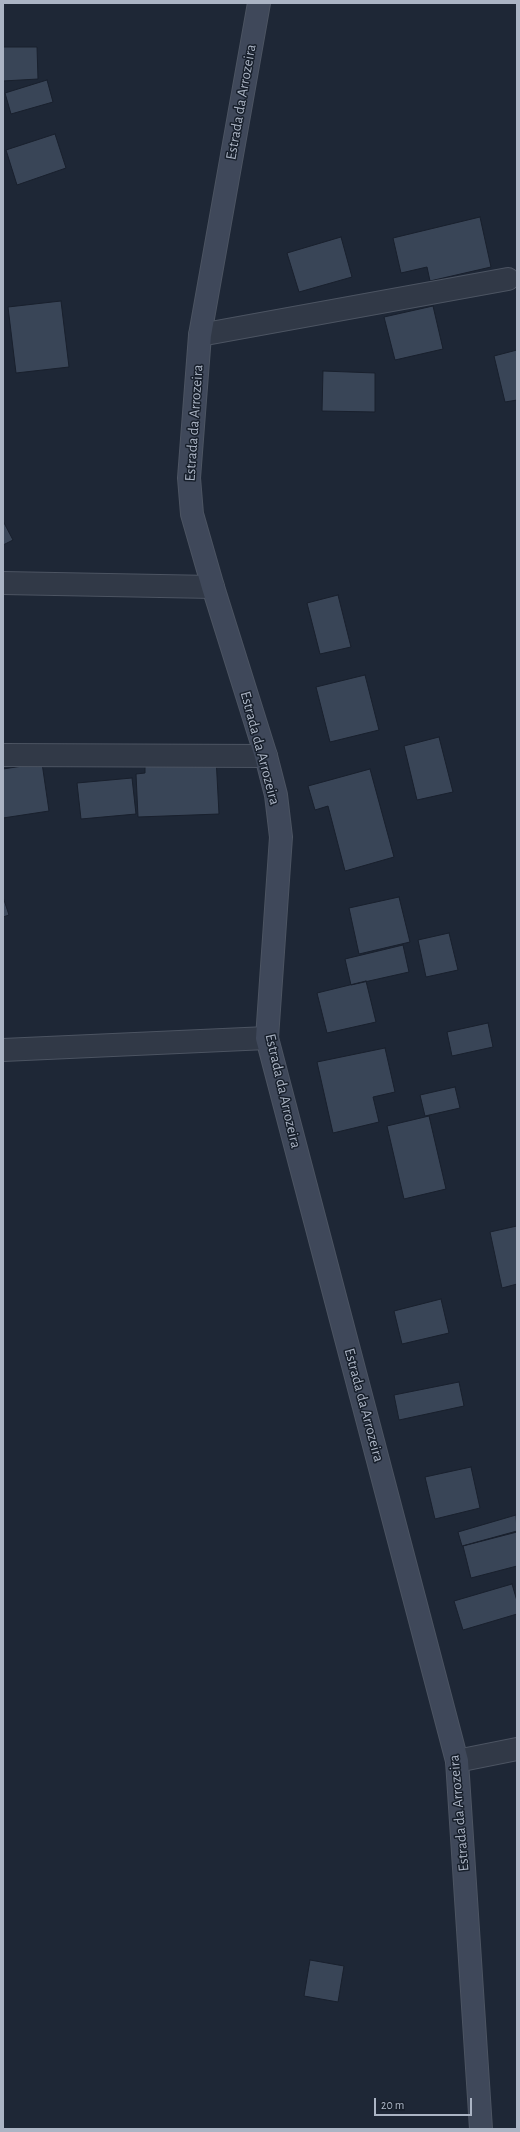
<!DOCTYPE html>
<html>
<head>
<meta charset="utf-8">
<style>
	body { margin:0 }
	#map { position:relative; width:520px; height:2132px; overflow:hidden; background:#1e2736; font-family:"Alegreya Sans",sans-serif }
	canvas { display:block }
	.frame { position:absolute; inset:0; border:4px solid #abb4c4; pointer-events:none }
	.scale { position:absolute; left:374px; top:2098px; width:98px; height:18px; box-sizing:border-box; border:2px solid #abb4c4; border-top:0; padding-left:5px; font-size:12px; line-height:14px; white-space:nowrap; color:#abb4c4; -webkit-text-stroke:3px #171f2b; paint-order:stroke }
</style>
</head>
<body>
<div id="map">
<canvas width="520" height="2132"></canvas>
<div class="frame"></div>
<div class="scale">20 m</div>
</div>
<script>
const ctx = document.querySelector('canvas').getContext('2d');
ctx.lineJoin = 'round';
function paint(path, color) {
  ctx.fillStyle = color;
  ctx.fill(path, 'evenodd');
}
function poly(rows) {
  const path = new Path2D();
  for (const r of rows) {
    path.moveTo(r[0], r[1]);
    for (let i = 2; i < r.length; i += 2) path.lineTo(r[i], r[i + 1]);
  }
  return path;
}
function strokePath(path, color, width, dash) {
  ctx.strokeStyle = color;
  ctx.lineWidth = width;
  ctx.lineCap = dash ? 'butt' : 'round';
  ctx.setLineDash(dash || []);
  ctx.stroke(path);
}
function drawText(font, color, halo, rows, align = 'center') {
  ctx.font = font + ' "Alegreya Sans",sans-serif';
  ctx.lineWidth = 3;
  ctx.setLineDash([]);
  ctx.textBaseline = 'middle';
  ctx.strokeStyle = halo;
  ctx.fillStyle = color;
  for (const [text, x, y, turn = 0] of rows) {
    ctx.save();
    ctx.translate(x, y);
    ctx.rotate((+turn || 0) * Math.PI / 180);
    ctx.textAlign = isNaN(turn) ? turn : align;
    if (halo) ctx.strokeText(text, 0, 0);
    ctx.fillText(text, 0, 0);
    ctx.restore();
  }
}
const building = poly([
	[3,47,37,47,38,79,3,81,3,47],
	[47,80,53,102,11,114,5,93,47,80],
	[55,134,66,168,17,185,6,150,55,134],
	[480,217,491,267,430,281,427,267,401,273,393,238,480,217],
	[341,237,352,277,299,292,287,253,341,237],
	[61,301,69,367,16,373,8,307,61,301],
	[433,306,443,349,395,360,384,317,433,306],
	[517,350,517,400,505,402,494,356,517,350],
	[323,371,375,373,375,412,322,411,323,371],
	[3,521,13,540,3,545,3,521],
	[338,595,351,647,320,654,307,603,338,595],
	[365,675,379,730,330,742,316,687,365,675],
	[439,737,453,792,417,800,404,746,439,737],
	[216,757,219,814,138,817,136,774,145,773,145,760,216,757],
	[42,763,49,811,3,818,3,769,42,763],
	[370,769,394,857,345,871,328,806,315,810,308,786,370,769],
	[132,778,136,814,81,819,77,783,132,778],
	[3,897,9,915,3,917,3,897],
	[399,897,410,942,359,954,349,908,399,897],
	[449,933,458,970,426,977,418,940,449,933],
	[403,945,409,972,351,985,345,959,403,945],
	[366,981,376,1022,327,1033,317,993,366,981],
	[488,1023,493,1047,452,1056,447,1032,488,1023],
	[385,1048,395,1092,373,1097,379,1122,333,1133,317,1062,385,1048],
	[455,1087,460,1108,425,1116,420,1095,455,1087],
	[429,1116,446,1189,404,1199,387,1126,429,1116],
	[517,1226,517,1284,502,1288,490,1232,517,1226],
	[441,1299,449,1333,402,1344,394,1311,441,1299],
	[459,1382,464,1406,399,1420,394,1395,459,1382],
	[471,1467,480,1508,435,1519,425,1477,471,1467],
	[516,1515,517,1531,462,1546,458,1532,516,1515],
	[517,1532,517,1566,471,1578,463,1546,517,1532],
	[512,1584,517,1601,517,1614,463,1630,454,1601,512,1584],
	[310,1960,344,1966,338,2002,304,1996,310,1960]
]);
paint(building, '#394557');
strokePath(building, '#19202d', 1);
const street = poly([
	[200,335,508,279],
	[3,583,213,587],
	[3,755,266,756],
	[3,1050,267,1038],
	[457,1761,517,1749]
]);
const secondary = poly([
	[259,3,200,335,189,478,192,514,213,587,266,756,276,795,281,837,267,1038,457,1761,481,2129]
]);
strokePath(street, '#4c5462', 24);
strokePath(secondary, '#4c5462', 24);
strokePath(street, '#313947', 22);
strokePath(secondary, '#3f485a', 22);
drawText('15px', '#abb4c4', '#171f2b', [
	["Estrada da Arrozeira",241,102,-80],
	["Estrada da Arrozeira",194,423,-86],
	["Estrada da Arrozeira",260,748,75],
	["Estrada da Arrozeira",283,1091,77],
	["Estrada da Arrozeira",364,1405,75],
	["Estrada da Arrozeira",459,1813,-95]
]);
</script>
</body>
</html>
